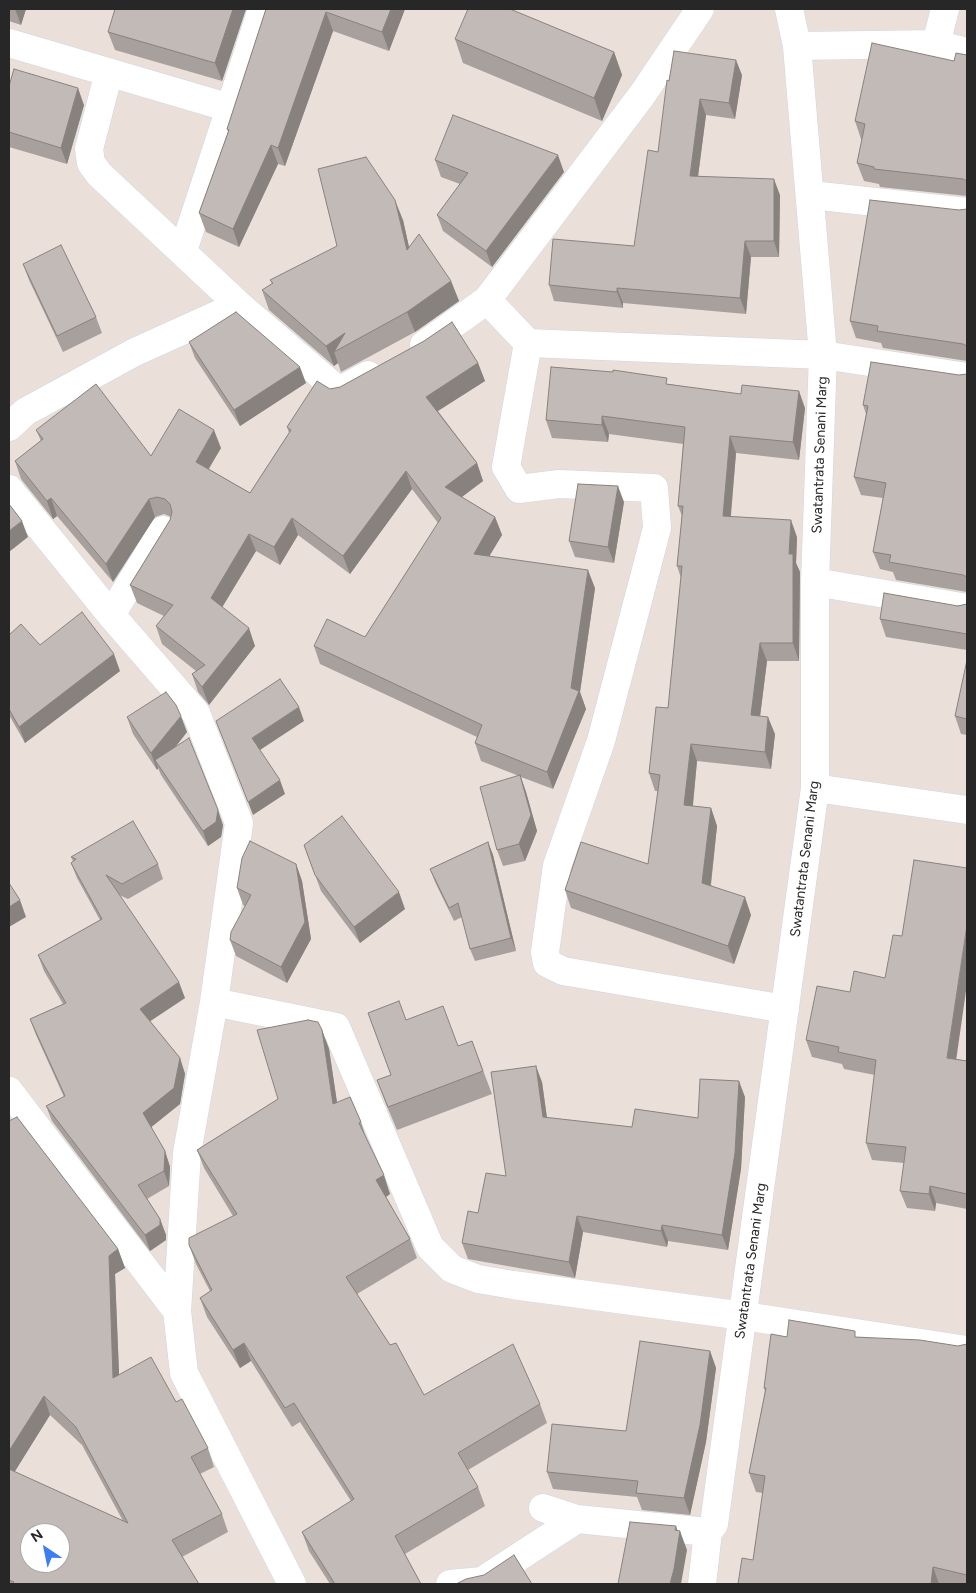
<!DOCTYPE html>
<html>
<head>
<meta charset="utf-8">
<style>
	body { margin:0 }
	#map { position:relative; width:976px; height:1593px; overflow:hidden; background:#eae0d9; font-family:Figtree,sans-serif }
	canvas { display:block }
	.frame { position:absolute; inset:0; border:10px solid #272727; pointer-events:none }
	.north { position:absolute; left:20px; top:1523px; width:50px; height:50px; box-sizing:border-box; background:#fff; border:1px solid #a9a9a9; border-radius:50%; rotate:326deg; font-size:14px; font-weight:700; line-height:20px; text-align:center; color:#272727 }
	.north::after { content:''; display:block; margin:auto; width:18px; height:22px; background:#3d7df2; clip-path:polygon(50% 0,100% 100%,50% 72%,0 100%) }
</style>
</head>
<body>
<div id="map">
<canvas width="976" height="1593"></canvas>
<div class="frame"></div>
<div class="north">N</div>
</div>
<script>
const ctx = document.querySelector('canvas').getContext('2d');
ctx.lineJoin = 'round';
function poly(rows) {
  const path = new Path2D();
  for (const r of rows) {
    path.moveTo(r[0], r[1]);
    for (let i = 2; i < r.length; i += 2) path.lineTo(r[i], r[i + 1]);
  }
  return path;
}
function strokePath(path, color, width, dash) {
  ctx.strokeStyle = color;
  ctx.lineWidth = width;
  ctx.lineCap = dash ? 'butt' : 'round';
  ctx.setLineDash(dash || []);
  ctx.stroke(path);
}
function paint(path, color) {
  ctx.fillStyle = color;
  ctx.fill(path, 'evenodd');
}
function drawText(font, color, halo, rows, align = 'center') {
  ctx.font = font + ' Figtree,sans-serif';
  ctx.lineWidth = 4;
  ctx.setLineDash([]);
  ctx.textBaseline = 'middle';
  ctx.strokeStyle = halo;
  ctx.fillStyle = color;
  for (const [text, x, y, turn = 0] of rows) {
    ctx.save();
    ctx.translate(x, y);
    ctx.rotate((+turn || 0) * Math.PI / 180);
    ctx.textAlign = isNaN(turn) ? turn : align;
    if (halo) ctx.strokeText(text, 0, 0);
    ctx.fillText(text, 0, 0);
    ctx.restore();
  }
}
const minor = poly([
	[9,43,230,108,262,9],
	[109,72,89,149,91,163,99,174,239,305],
	[811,195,967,212],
	[183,251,230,108],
	[487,300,528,343,506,467,519,489,559,484,654,488,657,528,601,741,557,866,545,952,547,963,563,971,785,1009],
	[528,343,823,355,967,377],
	[424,345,487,300,642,95,700,9],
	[9,427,25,412,135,352,239,305,339,391,368,375],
	[9,489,111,615,163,530],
	[815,582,967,608],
	[111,615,196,713,239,823,214,1002,187,1153,177,1311,184,1373,292,1584],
	[815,788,967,810],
	[214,1002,336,1027,430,1247,452,1269,478,1279,513,1285,744,1316,967,1350],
	[9,1091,177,1311],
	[543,1508,577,1519,708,1532],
	[450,1584,482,1581,577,1519],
	[702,1584,708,1532,714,1524,815,788,815,582,823,355,797,46]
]);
const tertiary = poly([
	[789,9,797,46,936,44,967,52],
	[936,44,945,9]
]);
strokePath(minor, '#ced5e0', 29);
strokePath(tertiary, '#ced5e0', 29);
strokePath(minor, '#fff', 28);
strokePath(tertiary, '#fff', 28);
paint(poly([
	[9,9,26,9,21,25,9,21],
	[246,9,222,81,115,50,108,32],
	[266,9,405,9,389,51,333,31,285,166,278,164,239,247,206,232,199,213,228,132,227,129],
	[455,39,614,52,622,75,602,121,463,63],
	[967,55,967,196,880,187,879,184,864,181,857,163,862,139,861,139,855,121,954,61],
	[742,75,735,119,706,115,698,176,780,195,779,257,751,257,746,314,623,303,623,308,554,301,549,285,634,246,658,152,669,81],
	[9,86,84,105,67,164,9,147],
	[435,160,564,172,492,267,443,231,437,215,460,184,441,177],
	[967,209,967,361,883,348,881,343,856,338,850,321,959,210],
	[403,220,409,247,451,281,459,301,415,332,341,372,338,363,334,366,269,310,262,290,272,284,270,280],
	[23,264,96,317,102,333,63,352,29,280],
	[189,342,306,383,240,426,195,358],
	[478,363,485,381,438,411,477,463,483,481,462,497,495,517,502,535,489,556,595,588,580,692,586,709,553,789,521,777,526,792,537,831,525,861,503,866,497,850,519,776,481,761,475,743,477,737,320,664,314,646,365,637,438,523,412,489,350,574,298,535,280,565,256,551,222,607,255,646,209,705,198,692,192,674,196,671,162,644,156,626,164,616,137,603,130,585,170,520,171,517,164,514,155,517,113,582,57,516,53,519,21,479,15,461,41,441,36,430,151,456,221,448,209,469,250,493,289,433,287,427,330,389],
	[967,374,967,592,896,580,893,572,880,569,873,552,883,498,861,495,854,477,866,414,863,405,959,375],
	[669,384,805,408,799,460,736,453,731,516,797,537,796,563,800,572,799,661,767,661,760,716,775,734,771,769,697,761,693,806,711,808,717,826,711,885,751,915,734,964,571,908,565,890,648,864,658,791,655,791,649,773,668,708,681,578,677,566,682,516,678,506,683,444,609,434,608,442,552,438,546,420],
	[624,502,614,563,575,557,569,541],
	[967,604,967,650,886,637,880,619],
	[9,635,40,645,120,671,25,743,9,715],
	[967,660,967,735,961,734,955,716],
	[127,717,187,732,175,747,223,825,221,837,208,846,161,775,158,768,157,770,133,734],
	[488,842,493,855,516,951,475,961,470,949,462,917,454,921,435,882,430,869],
	[304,845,405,909,360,943,321,891],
	[71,857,158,864,163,879,128,899,119,895,185,998,150,1021,180,1058,185,1074,180,1104,151,1127,165,1151,170,1167,169,1186,147,1199,160,1219,166,1235,166,1240,150,1251,52,1121,46,1106,64,1097,36,1035,30,1019,63,1004,44,971,38,955,100,920,77,878,71,863,73,861],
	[296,864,302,881,311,939,287,983,236,956,230,940,245,906,243,905,237,888],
	[885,978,956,1059,967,1061,967,1209,936,1203,935,1211,907,1208,900,1191,904,1163,872,1160,866,1143,875,1075,844,1069,842,1064,812,1057,806,1040,850,992],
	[368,1013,406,1020,458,1046,472,1041,492,1094,397,1130,386,1104,377,1080,391,1075],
	[322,1030,329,1049,337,1102,361,1122,367,1141,390,1194,386,1197,410,1239,417,1258,357,1294,390,1345,424,1395,540,1404,547,1423,468,1470,478,1487,485,1506,405,1554,421,1584,330,1584,309,1551,302,1532,351,1501,300,1422,292,1427,251,1361,240,1368,207,1317,200,1298,210,1291,196,1264,189,1245,233,1216,204,1168,197,1150,278,1099],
	[542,1082,547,1118,632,1127,698,1118,745,1097,741,1169,728,1250,668,1241,667,1247,583,1232,575,1278,468,1259,462,1243,478,1213,506,1176],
	[9,1121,118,1249,125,1268,115,1274,119,1375,176,1402,208,1448,214,1467,200,1474,222,1514,228,1532,182,1557,199,1584,9,1584],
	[50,1415,82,1445,123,1521,14,1472],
	[787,1337,858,1337,958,1346,967,1344,967,1584,738,1584,753,1560,763,1493,756,1492,749,1473,765,1392,764,1388],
	[710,1351,716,1368,706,1442,690,1515,642,1510,637,1497,553,1489,547,1472,626,1431]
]), '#a7a09d');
paint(poly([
	[15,9,26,9,21,25],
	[233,9,246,9,222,81,215,63],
	[391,9,405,9,389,51,382,32],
	[326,12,333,31,285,166,278,148],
	[614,52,622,75,602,121,594,98],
	[736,60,742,75,735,119,729,103],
	[78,88,84,105,67,164,61,148],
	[700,99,706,115,696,192,690,176],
	[271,145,278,164,239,247,233,229],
	[558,155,564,172,492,267,486,251],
	[774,179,780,195,779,257,774,241],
	[395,200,403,220,414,270,407,250],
	[745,241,751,257,746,314,740,298],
	[451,281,459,301,415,332,407,312],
	[617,288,623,303,623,308,617,292],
	[345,333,334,352,338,363,334,366,326,346],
	[478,363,485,381,433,414,426,397],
	[300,367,306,383,240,426,234,410],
	[799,391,805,408,799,460,793,442],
	[602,416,609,434,608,442,602,425],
	[214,430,221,448,202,479,196,462],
	[730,436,736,453,729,534,723,516],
	[477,463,483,481,451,505,445,487],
	[406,471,412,489,350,574,343,556],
	[618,486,624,502,614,563,608,547],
	[51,498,57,516,53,519,47,501],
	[149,499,155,517,113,582,106,564],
	[495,517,502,535,480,572,474,554],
	[292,518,298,535,280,565,274,547],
	[791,520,797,537,796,563,800,572,799,661,793,643,789,554],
	[22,521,28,537,9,552,9,531],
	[249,534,256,551,217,616,211,598],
	[588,570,595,588,580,692,586,709,553,789,547,772,571,688],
	[249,628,255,646,209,705,202,687],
	[760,643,767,661,758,733,751,715],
	[114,654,120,671,25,743,19,727],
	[299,707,304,721,257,752,252,738],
	[181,716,187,732,160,767,155,760,158,768,157,770,151,753],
	[768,717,775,734,771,769,765,752],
	[691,744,697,761,691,823,684,805],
	[520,775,526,792,537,831,525,861,519,844],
	[280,780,285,794,253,815,248,802],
	[711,808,717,826,709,900,702,883],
	[218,810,223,825,221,837,208,846,203,831],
	[488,842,493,855,516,951,511,938],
	[296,864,302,881,311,939,287,983,281,967],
	[399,892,405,909,360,943,354,927],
	[745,897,751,915,734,964,728,946],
	[20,900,26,917,9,927,9,907],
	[967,925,967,984,954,1075,947,1058],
	[179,982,185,998,146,1024,140,1009],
	[322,1030,329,1049,340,1123,333,1104],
	[180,1058,185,1074,180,1104,149,1129,143,1113],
	[536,1066,542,1082,549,1133,543,1117],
	[739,1081,745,1097,741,1169,728,1250,722,1235],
	[165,1151,170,1167,169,1186,164,1171],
	[384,1175,390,1194,383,1199,376,1180],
	[930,1186,936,1203,935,1211,929,1194],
	[577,1216,583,1232,575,1278,569,1262],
	[160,1219,166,1235,166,1240,150,1251,145,1235],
	[662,1225,668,1241,667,1247,661,1231],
	[118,1249,125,1268,115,1274,120,1397,113,1378,109,1256],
	[244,1343,251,1361,240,1368,233,1350],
	[710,1351,716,1368,706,1442,690,1515,684,1498],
	[44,1396,50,1415,9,1481,9,1451],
	[676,1526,679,1535,680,1531,687,1550,681,1584,670,1584],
	[933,1567,939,1584,931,1584]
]), '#88827f');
const building = poly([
	[115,9,233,9,215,63,108,32,115,9],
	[266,9,391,9,382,32,326,12,278,148,271,145,233,229,199,213,229,130,227,129,266,9],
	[468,9,510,9,614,52,594,98,455,39,468,9],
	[872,43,954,61,956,53,967,55,967,181,963,179,874,169,874,167,857,163,865,124,855,121,872,43],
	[674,51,736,60,729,103,700,99,690,176,774,179,774,241,745,241,740,298,617,288,617,292,549,285,553,239,634,246,648,150,658,152,667,80,669,81,674,51],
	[14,69,78,88,61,148,9,132,9,86,14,69],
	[453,115,558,155,486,251,437,215,468,173,435,160,453,115],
	[366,157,395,200,407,250,419,234,451,281,407,312,334,352,345,333,326,346,262,290,273,283,270,280,337,246,318,169,366,157],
	[870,200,959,210,967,209,967,346,963,344,877,331,878,326,850,321,870,200],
	[61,245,96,317,57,336,23,264,61,245],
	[236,312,300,367,234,410,189,342,236,312],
	[452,322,478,363,426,397,477,463,445,487,495,517,474,554,588,570,571,688,579,691,547,772,475,743,482,725,314,646,327,619,365,637,441,518,406,471,343,556,292,518,274,547,249,534,211,598,249,628,202,687,192,674,205,665,156,626,173,605,130,585,170,520,172,512,170,504,165,499,157,497,149,499,106,564,51,498,47,501,15,461,43,439,36,430,96,384,151,456,179,409,214,430,196,462,250,493,291,430,287,427,317,381,330,389,340,387,424,341,452,322],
	[871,362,959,375,967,374,967,577,963,575,889,562,891,555,873,552,886,483,854,477,868,406,863,405,871,362],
	[551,367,613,372,613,370,667,378,666,384,741,394,742,385,799,391,793,442,730,436,723,516,791,520,789,554,793,554,793,643,760,643,751,715,768,717,765,752,691,744,684,805,711,808,702,883,745,897,728,946,565,890,581,842,648,864,660,775,649,773,656,707,668,708,682,566,677,566,683,506,678,506,685,427,602,416,602,425,546,420,551,367],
	[578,484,618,486,608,547,569,541,578,484],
	[9,504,22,521,9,531,9,504],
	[884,593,958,606,967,604,967,634,880,619,884,593],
	[82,612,114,654,19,727,9,709,9,635,21,624,40,645,82,612],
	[967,660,967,719,955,716,967,660],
	[280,679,299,707,252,738,280,780,248,802,216,721,280,679],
	[166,692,176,705,181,716,151,753,127,717,166,692],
	[189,738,218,810,216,822,203,831,155,760,189,738],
	[520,775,531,815,519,844,497,850,480,787,520,775],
	[342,816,399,892,354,927,315,875,304,845,342,816],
	[133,821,158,864,122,884,106,875,179,982,140,1009,180,1058,174,1088,143,1113,165,1151,164,1171,138,1185,160,1219,160,1225,145,1235,46,1106,65,1096,30,1019,66,1003,38,955,102,919,71,863,76,859,71,857,133,821],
	[250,841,296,864,305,922,281,967,230,940,231,932,251,895,237,888,242,858,250,841],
	[488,842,511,938,470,949,458,903,449,908,430,869,488,842],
	[914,860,967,868,967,925,947,1058,967,1061,967,1194,930,1186,929,1194,900,1191,906,1147,866,1143,876,1060,838,1052,839,1047,806,1040,817,986,850,992,854,971,885,978,893,935,902,936,914,860],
	[9,883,20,900,9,907,9,883],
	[399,1001,406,1020,443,1006,458,1046,472,1041,483,1071,388,1107,377,1080,391,1075,368,1013,399,1001],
	[308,1020,318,1022,322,1030,333,1104,350,1097,361,1122,359,1123,384,1175,376,1180,410,1239,346,1277,390,1345,396,1343,424,1395,513,1344,540,1404,458,1453,478,1487,395,1536,421,1584,335,1584,302,1532,354,1499,294,1403,285,1408,244,1343,233,1350,200,1298,212,1290,189,1245,189,1238,237,1214,197,1150,278,1099,257,1030,308,1020],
	[536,1066,543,1117,632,1127,635,1109,698,1118,700,1079,739,1081,735,1153,722,1235,662,1225,661,1231,577,1216,569,1262,462,1243,468,1211,478,1213,486,1173,506,1176,491,1072,536,1066],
	[17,1117,118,1249,109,1256,113,1378,151,1357,176,1402,182,1399,208,1448,191,1457,222,1514,172,1540,199,1584,12,1584,14,1582,9,1580,9,1469,128,1523,76,1427,44,1396,9,1451,9,1121,17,1117],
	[30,1533,60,1533,60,1563,30,1563,30,1533],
	[789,1320,855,1331,855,1337,920,1340,958,1346,967,1344,967,1575,933,1567,931,1584,738,1584,742,1558,753,1560,765,1476,749,1473,766,1388,764,1388,771,1334,787,1337,789,1320],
	[640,1341,710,1351,700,1425,684,1498,636,1493,638,1481,547,1472,552,1424,626,1431,640,1341],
	[630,1522,676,1526,675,1530,680,1531,674,1569,670,1584,618,1584,630,1522],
	[514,1555,532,1584,534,1584,456,1584,466,1579,484,1575,514,1555]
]);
paint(building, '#c2bab6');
strokePath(building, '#88827f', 1);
drawText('14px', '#272727', '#fff', [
	["Swatantrata Senani Marg",820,455,-88],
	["Swatantrata Senani Marg",805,859,-83],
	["Swatantrata Senani Marg",751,1261,-82]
]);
</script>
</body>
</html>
